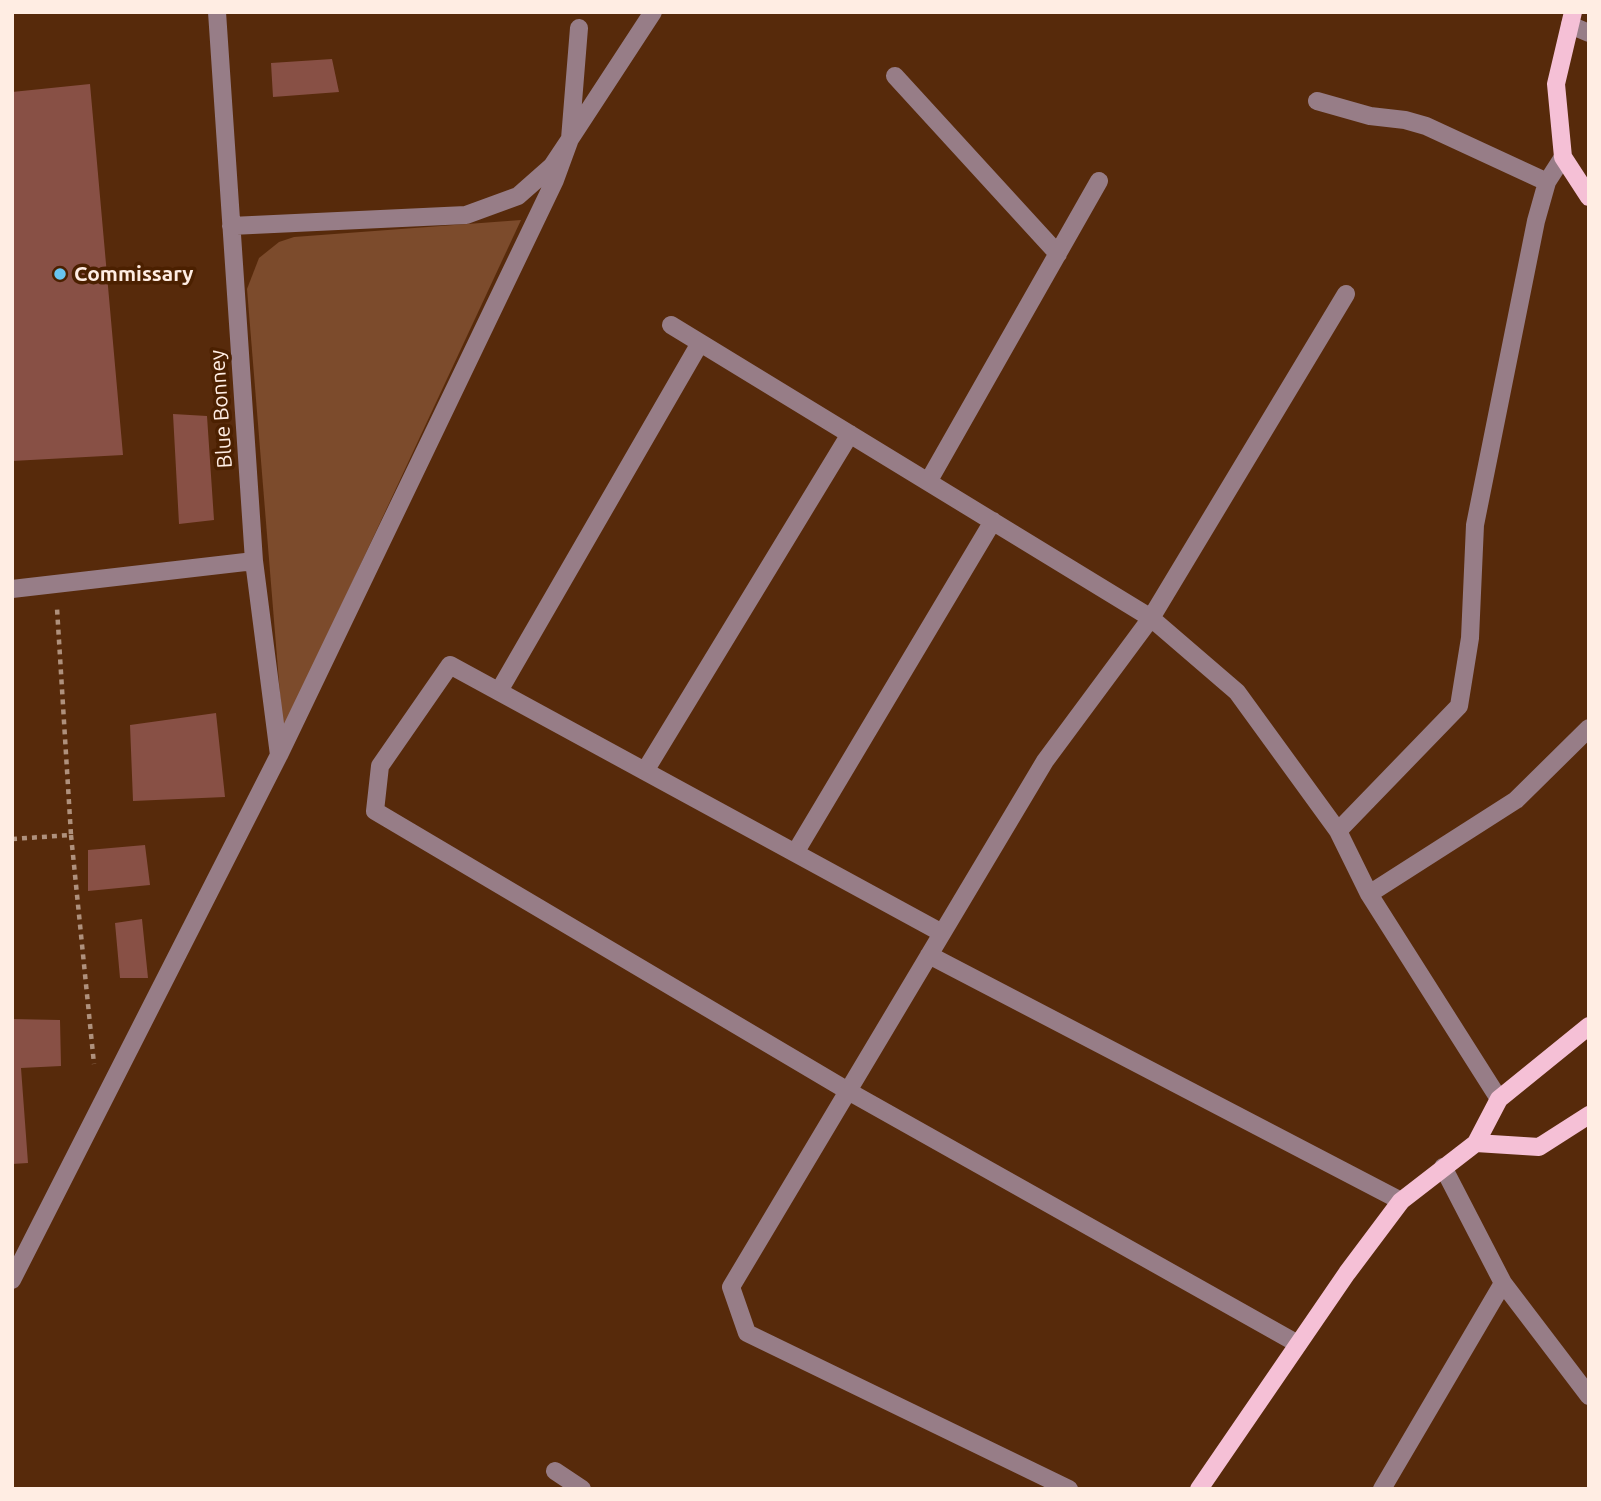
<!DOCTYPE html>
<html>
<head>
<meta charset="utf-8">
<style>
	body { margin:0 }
	#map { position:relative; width:1601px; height:1501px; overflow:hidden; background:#572a0b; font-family:Ubuntu,sans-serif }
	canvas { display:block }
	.frame { position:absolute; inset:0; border:14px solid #ffede3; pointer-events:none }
</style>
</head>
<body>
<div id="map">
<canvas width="1601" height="1501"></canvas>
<div class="frame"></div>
</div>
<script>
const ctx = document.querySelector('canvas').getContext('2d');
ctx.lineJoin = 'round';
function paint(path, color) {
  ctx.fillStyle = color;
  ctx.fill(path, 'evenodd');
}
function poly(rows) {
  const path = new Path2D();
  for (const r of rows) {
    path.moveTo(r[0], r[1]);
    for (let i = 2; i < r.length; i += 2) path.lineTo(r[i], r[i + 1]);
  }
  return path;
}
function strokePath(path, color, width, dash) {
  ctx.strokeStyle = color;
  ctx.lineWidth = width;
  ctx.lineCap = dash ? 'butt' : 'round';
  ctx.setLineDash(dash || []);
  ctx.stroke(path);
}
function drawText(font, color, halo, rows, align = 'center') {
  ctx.font = font + ' Ubuntu,sans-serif';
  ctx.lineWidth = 7;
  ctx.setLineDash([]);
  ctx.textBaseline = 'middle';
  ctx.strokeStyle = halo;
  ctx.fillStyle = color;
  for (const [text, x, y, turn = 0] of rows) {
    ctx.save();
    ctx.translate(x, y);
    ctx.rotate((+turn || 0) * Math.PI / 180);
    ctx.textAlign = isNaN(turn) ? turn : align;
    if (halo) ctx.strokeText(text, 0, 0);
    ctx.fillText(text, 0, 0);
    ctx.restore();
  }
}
paint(poly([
	[521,220,283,731,247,289,259,258,279,242,294,237]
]), '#7c4b2c');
paint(poly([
	[332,59,339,92,273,97,271,63],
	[90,84,123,455,12,461,12,92],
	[173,414,207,416,214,520,179,524],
	[216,713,225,797,133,801,130,725],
	[145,845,150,885,88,891,88,850],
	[142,919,148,978,120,978,115,923],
	[12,1019,60,1020,61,1066,21,1068,28,1163,12,1164]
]), '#885045');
strokePath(poly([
	[71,835,94,1064],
	[12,839,71,835,57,608]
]), '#af917d', 4.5, [5, 5]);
strokePath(poly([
	[1570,25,1589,33],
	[895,76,1058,254],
	[1317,101,1370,116,1405,120,1426,126,1547,182],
	[231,226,466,215,518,196,552,166,570,139,579,28],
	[671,325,1151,618,1237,692,1338,831,1369,894,1499,1099],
	[928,482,1099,181],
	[12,589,254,561,217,12],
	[499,691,700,343],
	[279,755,555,180,570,139,653,12],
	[645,771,850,434],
	[1338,831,1459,706,1470,638,1475,525,1536,221,1547,182,1563,157],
	[795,853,993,521],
	[1369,894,1516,800,1589,728],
	[942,933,450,665,380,766,375,811,848,1091,1298,1344],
	[929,955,1401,1201],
	[1443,1167,1503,1283,1589,1396],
	[12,1280,279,755,254,561],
	[555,1471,582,1489],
	[1069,1489,747,1333,731,1287,1045,761,1151,618,1346,294],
	[1382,1489,1503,1283]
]), '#977d87', 18);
strokePath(poly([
	[1573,12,1556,84,1563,157,1589,197],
	[1476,1143,1539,1147,1589,1115],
	[1199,1489,1347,1273,1401,1201,1476,1143,1499,1099,1589,1026]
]), '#f5c0d6', 18);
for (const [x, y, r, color] of [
	[60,274,7,"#68c4f0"]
]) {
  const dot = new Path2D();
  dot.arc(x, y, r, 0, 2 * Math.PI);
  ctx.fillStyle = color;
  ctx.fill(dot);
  strokePath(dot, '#4b2000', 2.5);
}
drawText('bold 21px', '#ffede3', '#4b2000', [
	["Commissary",74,274]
], 'left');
drawText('21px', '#ffede3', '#4b2000', [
	["Blue Bonney",221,409,-94]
]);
</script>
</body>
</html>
